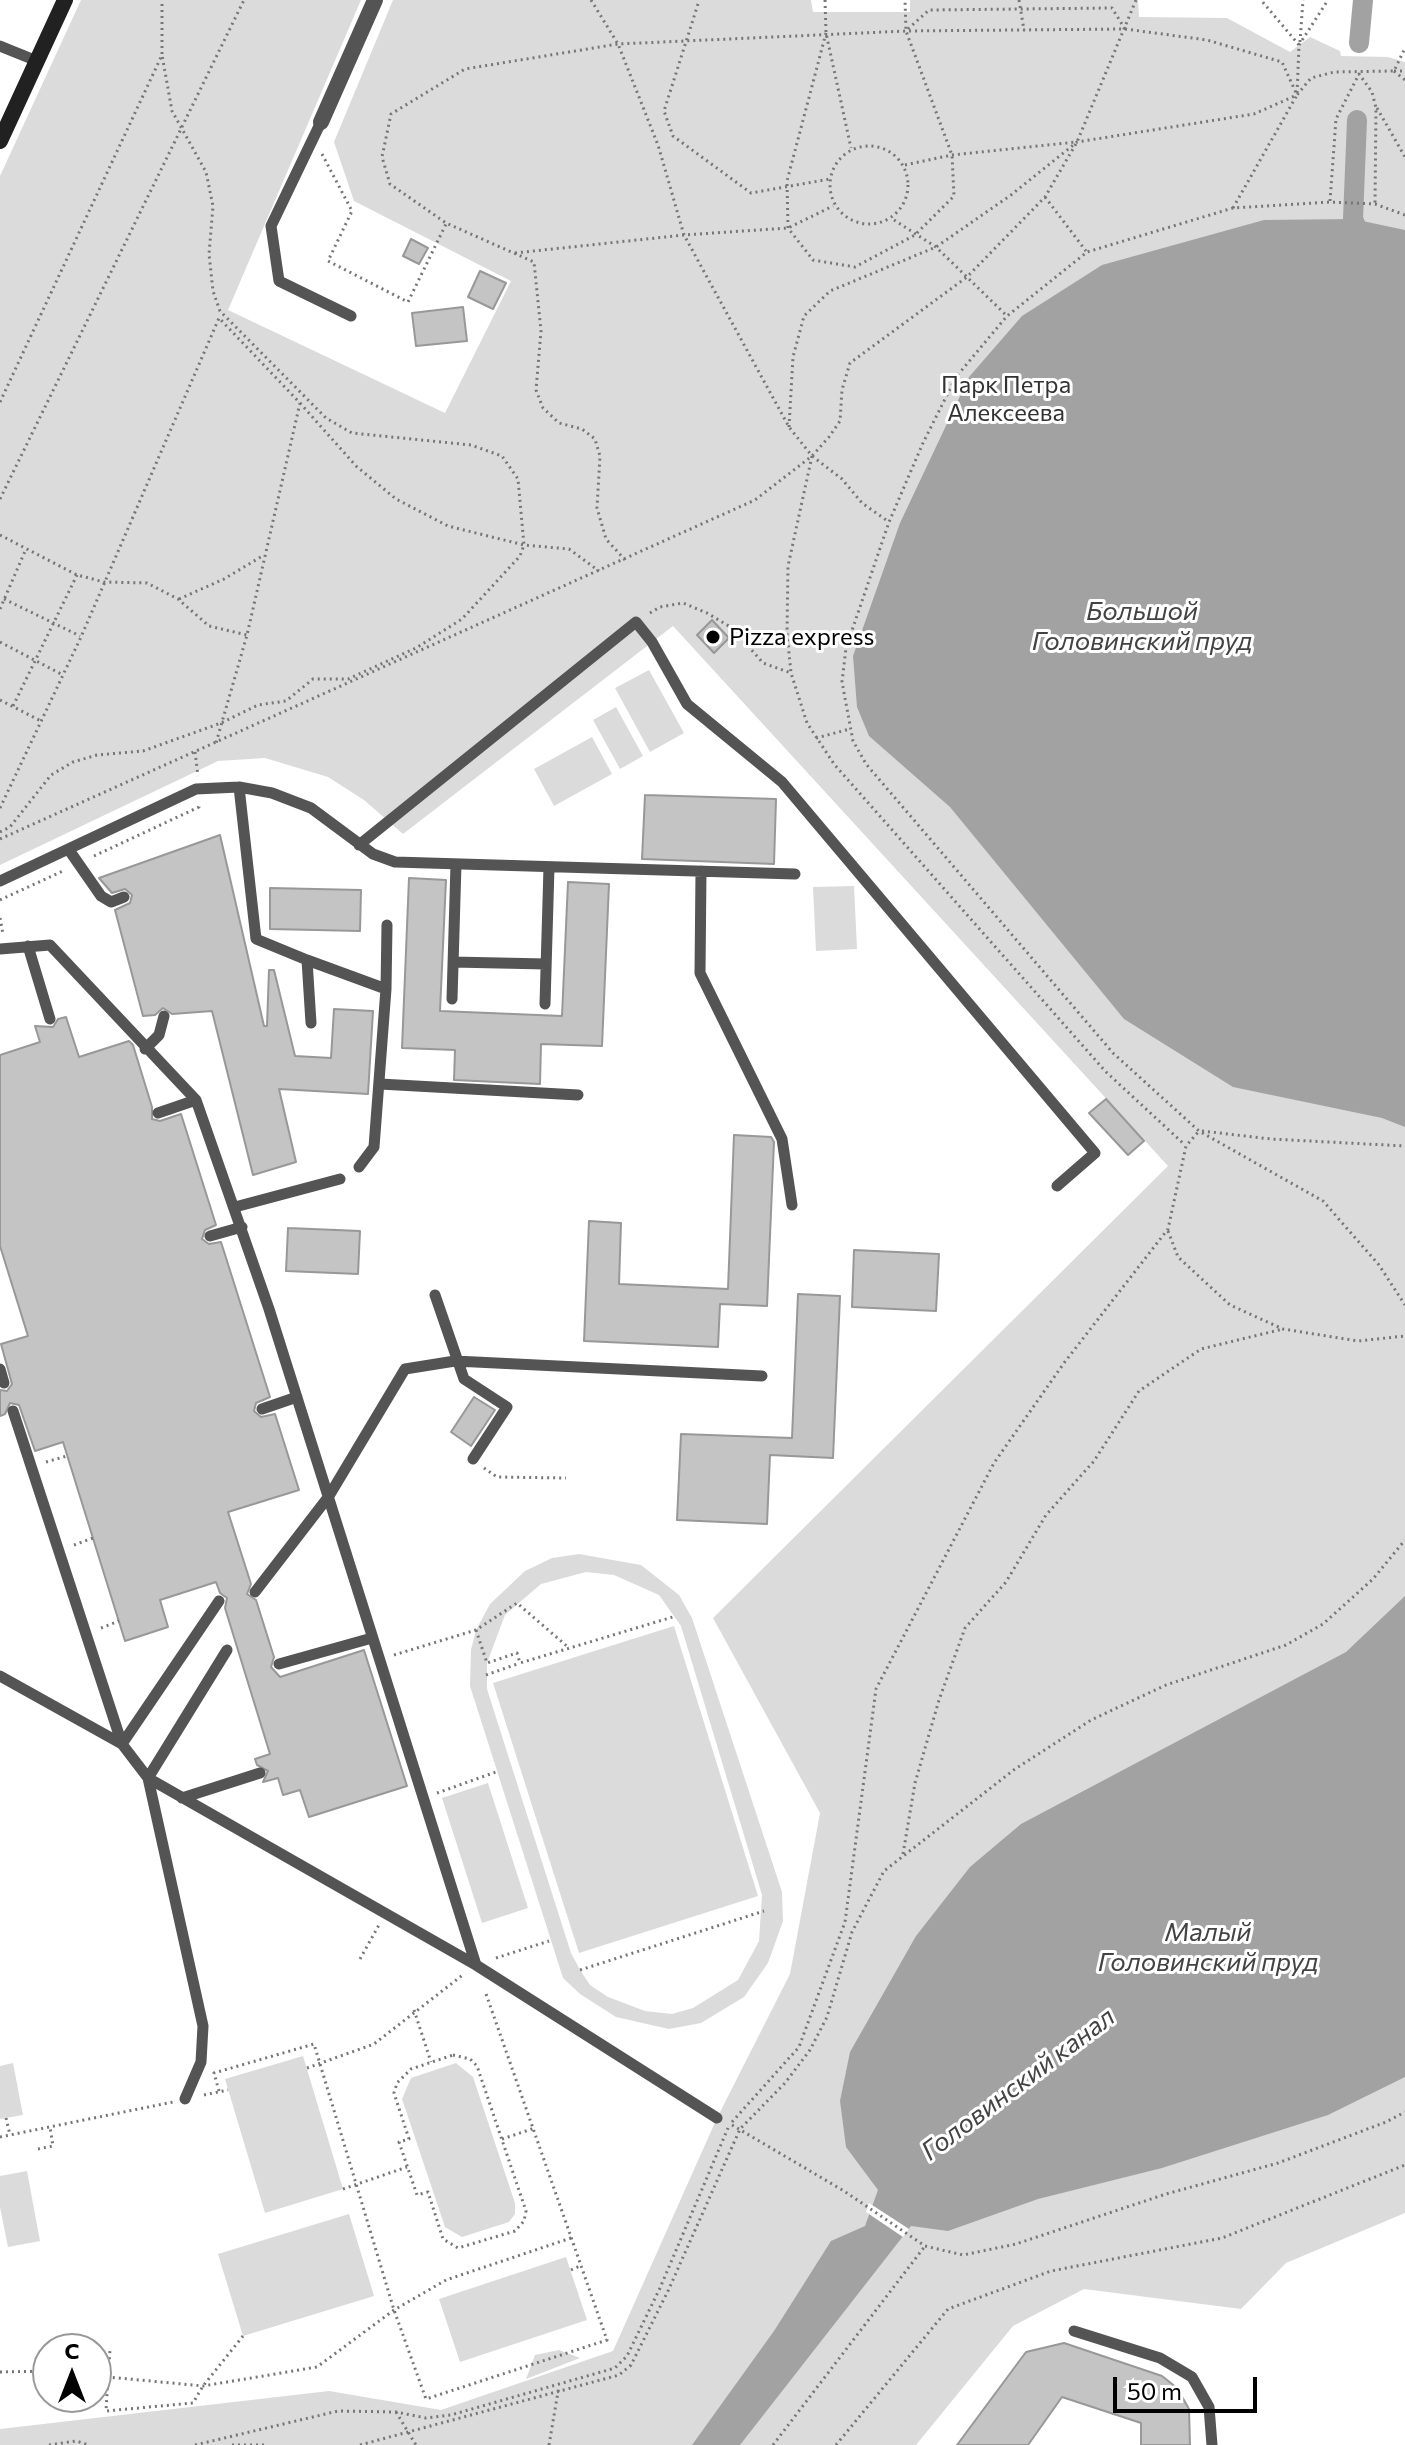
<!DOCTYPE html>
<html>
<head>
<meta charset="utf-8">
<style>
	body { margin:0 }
	#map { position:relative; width:1405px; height:2445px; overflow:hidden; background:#fff; font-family:Commissioner,sans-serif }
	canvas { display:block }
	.north { position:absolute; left:32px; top:2333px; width:80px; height:80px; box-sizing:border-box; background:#fff; border:2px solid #999; border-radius:50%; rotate:0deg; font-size:22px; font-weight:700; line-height:32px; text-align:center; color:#000 }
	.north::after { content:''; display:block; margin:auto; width:28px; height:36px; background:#000; clip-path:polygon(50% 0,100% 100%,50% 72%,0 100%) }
	.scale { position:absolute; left:1113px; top:2377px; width:144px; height:36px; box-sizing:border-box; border:4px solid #000; border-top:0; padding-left:10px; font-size:24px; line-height:28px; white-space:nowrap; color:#000; -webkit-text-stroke:6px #fff; paint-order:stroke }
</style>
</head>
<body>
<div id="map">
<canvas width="1405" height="2445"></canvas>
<div class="north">С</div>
<div class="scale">50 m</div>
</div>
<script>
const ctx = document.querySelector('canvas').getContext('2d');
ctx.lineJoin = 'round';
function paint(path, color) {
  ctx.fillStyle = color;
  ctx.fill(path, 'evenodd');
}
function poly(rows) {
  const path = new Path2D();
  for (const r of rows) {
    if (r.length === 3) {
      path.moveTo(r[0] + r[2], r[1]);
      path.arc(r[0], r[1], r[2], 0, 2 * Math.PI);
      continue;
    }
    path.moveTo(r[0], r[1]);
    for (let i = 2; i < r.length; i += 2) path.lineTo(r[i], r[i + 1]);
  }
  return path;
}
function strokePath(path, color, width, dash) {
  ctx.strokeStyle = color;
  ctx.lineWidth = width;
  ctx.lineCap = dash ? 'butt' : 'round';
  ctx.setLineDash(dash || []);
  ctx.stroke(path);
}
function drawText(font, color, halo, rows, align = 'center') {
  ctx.font = font + ' Commissioner,sans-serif';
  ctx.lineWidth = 6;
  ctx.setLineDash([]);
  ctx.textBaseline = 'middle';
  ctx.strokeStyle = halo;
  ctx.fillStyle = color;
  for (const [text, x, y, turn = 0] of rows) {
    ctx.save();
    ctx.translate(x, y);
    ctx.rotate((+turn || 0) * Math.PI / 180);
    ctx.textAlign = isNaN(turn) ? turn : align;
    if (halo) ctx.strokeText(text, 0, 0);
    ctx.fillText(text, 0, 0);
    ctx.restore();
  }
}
paint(poly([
	[81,0,361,0,228,310,445,413,511,281,354,201,334,142,393,0,811,0,813,12,910,12,910,0,1138,0,1139,17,1227,18,1290,52,1310,37,1340,51,1341,56,1388,57,1405,62,1405,2213,1286,2263,1241,2309,1084,2289,1013,2326,916,2445,0,2445,0,2429,329,2391,441,2410,613,2351,717,2118,790,1974,820,1813,713,1618,1168,1166,673,626,403,834,364,800,328,777,265,758,218,761,0,865,0,176],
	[649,670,684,733,650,752,615,688],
	[616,707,643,756,620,769,593,720],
	[592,737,612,774,554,806,534,769],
	[854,886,857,949,816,951,813,887],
	[579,1554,641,1565,679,1595,692,1618,782,1892,783,1921,768,1963,744,1997,701,2023,669,2029,616,2017,580,1994,563,1978,470,1686,471,1650,476,1630,490,1604,525,1571,552,1558],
	[586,1572,614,1575,659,1595,681,1626,762,1895,759,1941,738,1980,693,2008,672,2014,645,2011,608,1997,590,1985,580,1970,571,1953,487,1689,487,1663,505,1615,541,1584],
	[674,1626,758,1896,579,1953,493,1683],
	[488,1783,528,1908,482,1923,442,1798],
	[303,2056,343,2189,265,2213,225,2079],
	[13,2063,23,2115,0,2119,0,2066],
	[456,2063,473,2077,515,2203,515,2214,509,2222,462,2237,445,2227,402,2099,411,2078],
	[27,2171,40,2241,8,2247,0,2207,0,2176],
	[349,2214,374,2296,243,2336,218,2254],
	[566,2257,587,2320,460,2362,439,2299],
	[559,2350,580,2358,526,2379,535,2355]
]), '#dbdbdb');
paint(poly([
	[1353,219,1405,230,1405,1127,1382,1118,1233,1087,1124,1019,950,807,869,736,857,707,853,656,900,523,969,377,1022,316,1102,265,1264,220],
	[1405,1596,1405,2077,1328,2115,1162,2168,1038,2199,948,2231,911,2226,740,2445,692,2445,774,2331,831,2241,865,2226,878,2190,846,2147,840,2101,850,2052,916,1936,970,1867,1021,1824,1346,1652]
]), '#a2a2a2');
paint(poly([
	[869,2203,909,2229,903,2237,866,2212]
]), '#fff');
strokePath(poly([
	[1359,43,1363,0],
	[1357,120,1353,219,1363,242]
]), '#a2a2a2', 20);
const building = poly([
	[411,239,428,248,419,264,403,256,411,239],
	[480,271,506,283,493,309,468,297,480,271],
	[463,307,467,341,416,346,412,313,463,307],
	[712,620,729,638,714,653,697,635,712,620],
	[645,795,776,799,774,864,642,859,645,795],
	[220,835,264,1026,267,1026,269,970,274,970,295,1056,331,1058,334,1009,373,1011,368,1094,279,1089,296,1162,253,1175,212,1011,172,1014,163,1008,155,1015,143,1016,115,910,130,903,132,895,125,889,112,893,99,878,220,835],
	[409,878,446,880,440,1011,562,1016,568,882,609,884,602,1046,541,1044,540,1084,454,1080,455,1050,402,1048,409,878],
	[270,888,361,890,360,931,270,929,270,888],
	[66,1017,79,1057,129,1041,133,1045,152,1107,152,1119,160,1121,181,1114,216,1225,205,1230,202,1239,209,1244,221,1242,270,1397,256,1403,254,1411,261,1417,275,1414,299,1490,228,1512,251,1584,247,1594,256,1600,274,1657,271,1667,280,1677,364,1650,407,1786,309,1817,300,1790,283,1795,278,1778,263,1782,268,1771,257,1765,255,1759,270,1754,225,1608,227,1598,220,1593,216,1582,160,1600,168,1627,125,1641,63,1442,35,1451,19,1405,10,1403,5,1414,0,1416,0,1390,7,1391,12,1384,1,1344,28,1336,0,1246,0,1055,40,1042,35,1026,53,1027,58,1019,66,1017],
	[1106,1099,1144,1141,1128,1155,1089,1113,1106,1099],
	[734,1135,771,1137,774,1142,767,1306,720,1304,718,1347,584,1341,589,1221,621,1223,619,1284,728,1289,734,1135],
	[288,1228,360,1231,358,1274,286,1271,288,1228],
	[854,1250,939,1254,936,1311,852,1307,854,1250],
	[798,1294,840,1296,833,1458,770,1455,767,1524,677,1520,681,1434,792,1438,798,1294],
	[474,1397,495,1410,471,1446,451,1432,474,1397],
	[1064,2343,1162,2376,1177,2388,1189,2409,1190,2445,1141,2445,1141,2423,1062,2397,1028,2445,957,2445,1026,2352,1064,2343]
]);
paint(building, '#c4c4c4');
strokePath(building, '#989898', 2);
strokePath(poly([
	[591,0,618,44,658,145,684,235,789,427,812,456,842,479,862,503,889,522],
	[825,0,826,33,851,148],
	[1019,0,1024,30],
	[698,4,664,111,673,136,751,193,830,179],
	[908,29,929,10,1112,8,1125,29],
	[826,33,787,181,788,228,813,260,855,267,915,235,954,196,952,155,906,31,905,0],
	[1300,42,1303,0],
	[1299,45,1328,0],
	[1394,71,1405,80],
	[1394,71,1405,71],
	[1377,108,1405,157],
	[869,185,39],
	[322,154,352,211,328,261,408,302,446,224],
	[905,165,952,155,1076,142],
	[1045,197,1086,251],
	[1330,201,1336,119,1359,74,1372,92,1376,108,1375,204],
	[1233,208,1297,95,1299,45,1261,0],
	[1405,215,1375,204,1330,202,1233,208,1087,252,1007,316,956,377,923,443,889,522,846,648,842,682,853,741,866,764,1113,1053,1199,1131,1323,1201,1379,1265,1405,1305],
	[894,220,936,247,1007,316],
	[515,253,684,235,788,228,833,206],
	[0,402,162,55,162,0],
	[300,403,356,466,396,499,448,526,524,545,569,549,599,571],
	[789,427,793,357,804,316,830,291,936,247,1011,195,1077,142,1254,114,1297,95,1311,78,1334,72,1394,71,1405,48],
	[812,456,788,566,787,633,791,673,807,723,834,764,1105,1071,1185,1145],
	[0,499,244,0],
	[0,535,77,575,104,582,147,583,178,599,209,626,247,635],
	[625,560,606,539,597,508,600,456,595,439,582,429,559,423,543,408,536,390,541,331,534,262,446,223,390,184,382,157,391,114,465,69,618,44,906,31,1125,29,1207,40,1282,62,1297,95],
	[4,599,80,636],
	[179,599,224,579,264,555],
	[0,609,26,549],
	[650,613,660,607,683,603,707,613,732,628,763,663,791,673],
	[0,642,63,675],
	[0,700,41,721],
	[13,706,77,575],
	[816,738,850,729],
	[195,752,198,776],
	[0,808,81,637,219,318,300,403,247,635,216,743],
	[0,832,10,827,51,775,73,762,97,755,143,751,221,723,258,705,286,701,313,679,348,679,416,648,462,619,520,556,524,545,518,479,502,456,471,445,352,433,326,418,220,311,213,291,209,254,213,206,206,172,172,111,162,55],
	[0,839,755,500,812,456,829,437,840,421,842,390,850,363,967,277,1045,197,1077,142,1136,0],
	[94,856,199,807,198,803],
	[0,900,65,870],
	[0,918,3,934],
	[1202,1131,1271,1139,1405,1146],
	[1168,1231,1178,1257,1230,1305,1283,1329,1358,1341,1405,1336],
	[46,1462,67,1456],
	[484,1468,497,1477,566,1478],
	[74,1545,93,1538],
	[101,1628,119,1621],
	[476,1630,487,1663,517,1653,520,1663,676,1616],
	[394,1655,476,1630,517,1603,569,1648],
	[486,1675,520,1663],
	[437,1793,496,1772],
	[903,1854,915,1783,939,1700,965,1628,1006,1582,1046,1515,1094,1461,1139,1391,1201,1349,1283,1329],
	[496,1958,549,1941],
	[360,1959,379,1925],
	[580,1970,764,1911],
	[414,2010,431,2062],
	[453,2055,470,2059,477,2066,526,2211,524,2221,515,2231,458,2248,443,2239,428,2192,417,2195,399,2142,409,2139,394,2093,397,2083,411,2069,453,2055],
	[307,2068,374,2044,464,1974],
	[219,2091,214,2073,314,2044,394,2310,426,2399,607,2340,485,1991],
	[204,2095,228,2090],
	[6,2118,10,2135],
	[732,2122,799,2047,845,1922,876,1689,994,1463,1064,1363,1168,1229,1186,1146,1199,1131],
	[732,2125,844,2191,925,2246,963,2255,1016,2244,1166,2194,1278,2163,1386,2122,1405,2112],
	[0,2137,173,2102],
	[502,2139,535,2128],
	[38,2149,53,2146,50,2127],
	[343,2189,407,2167],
	[571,2270,582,2265],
	[243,2336,203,2386,193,2403,106,2411,108,2377,203,2386,317,2367,394,2310,446,2280,574,2237],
	[0,2372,48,2371],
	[96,2376,108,2377,110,2350],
	[396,2412,416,2445],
	[49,2445,76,2441,89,2445],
	[195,2445,338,2411,396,2412,426,2418,451,2415,615,2368,627,2356,660,2288,728,2128],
	[232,2445,266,2445],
	[360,2445,619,2375,631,2365,668,2291,740,2129,785,2083,810,2050,827,2017,852,1932,884,1871,1015,1769,1091,1720,1166,1685,1286,1645,1323,1624,1373,1579,1405,1540],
	[549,2445,559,2386],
	[773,2445,925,2246],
	[836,2445,948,2309,1051,2271,1222,2238,1405,2165]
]), '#767676', 3, [2, 4]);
strokePath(poly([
	[0,46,37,61],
	[321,122,271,226,279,281,351,316],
	[239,787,256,939,307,960,311,1023],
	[359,845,636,622,652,642,687,704,782,782,1095,1153,1057,1186],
	[69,850,101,896,111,902,124,897],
	[701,871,700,973,782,1139,792,1205],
	[0,881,196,789,239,787,272,793,311,808,373,854,395,862,795,874],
	[28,946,50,1019],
	[0,949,50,945,196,1100,269,1309,476,1965,148,1778,122,1744,0,1676],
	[307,960,386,989],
	[453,962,546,964],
	[452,999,456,864],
	[545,1004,549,867],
	[145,1049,159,1035,164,1016],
	[380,1084,578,1095],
	[158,1113,196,1100],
	[359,1167,374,1147,386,989,387,925],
	[235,1207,340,1179],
	[210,1236,242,1227],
	[435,1295,464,1379,507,1407,473,1459],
	[0,1369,4,1383],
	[262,1409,297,1397],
	[13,1411,122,1744,219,1601],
	[255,1592,329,1496,405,1369,455,1361,762,1376],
	[279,1664,372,1638],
	[182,1798,260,1773],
	[476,1965,717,2118],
	[185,2099,201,2062,203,2026,148,1778,227,1650],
	[1074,2331,1160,2358,1192,2377,1209,2407,1212,2445]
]), '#545454', 11);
strokePath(poly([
	[321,122,375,0]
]), '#545454', 16);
strokePath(poly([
	[0,141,65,0]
]), '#212121', 16);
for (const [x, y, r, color] of [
	[713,637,8,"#000"]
]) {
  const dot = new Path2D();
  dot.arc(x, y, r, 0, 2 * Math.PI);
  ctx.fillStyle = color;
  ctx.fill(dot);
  strokePath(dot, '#fff', 3);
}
drawText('24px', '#323232', '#fff', [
	["Парк Петра",1006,385],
	["Алексеева",1006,413]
]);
drawText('24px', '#000', '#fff', [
	["Pizza express",729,637]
], 'left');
drawText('italic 26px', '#434343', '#fff', [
	["Большой",1142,611],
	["Головинский пруд",1142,641],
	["Малый",1208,1932],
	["Головинский пруд",1208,1962],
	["Головинский канал",1018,2084,-37]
]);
</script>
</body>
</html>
